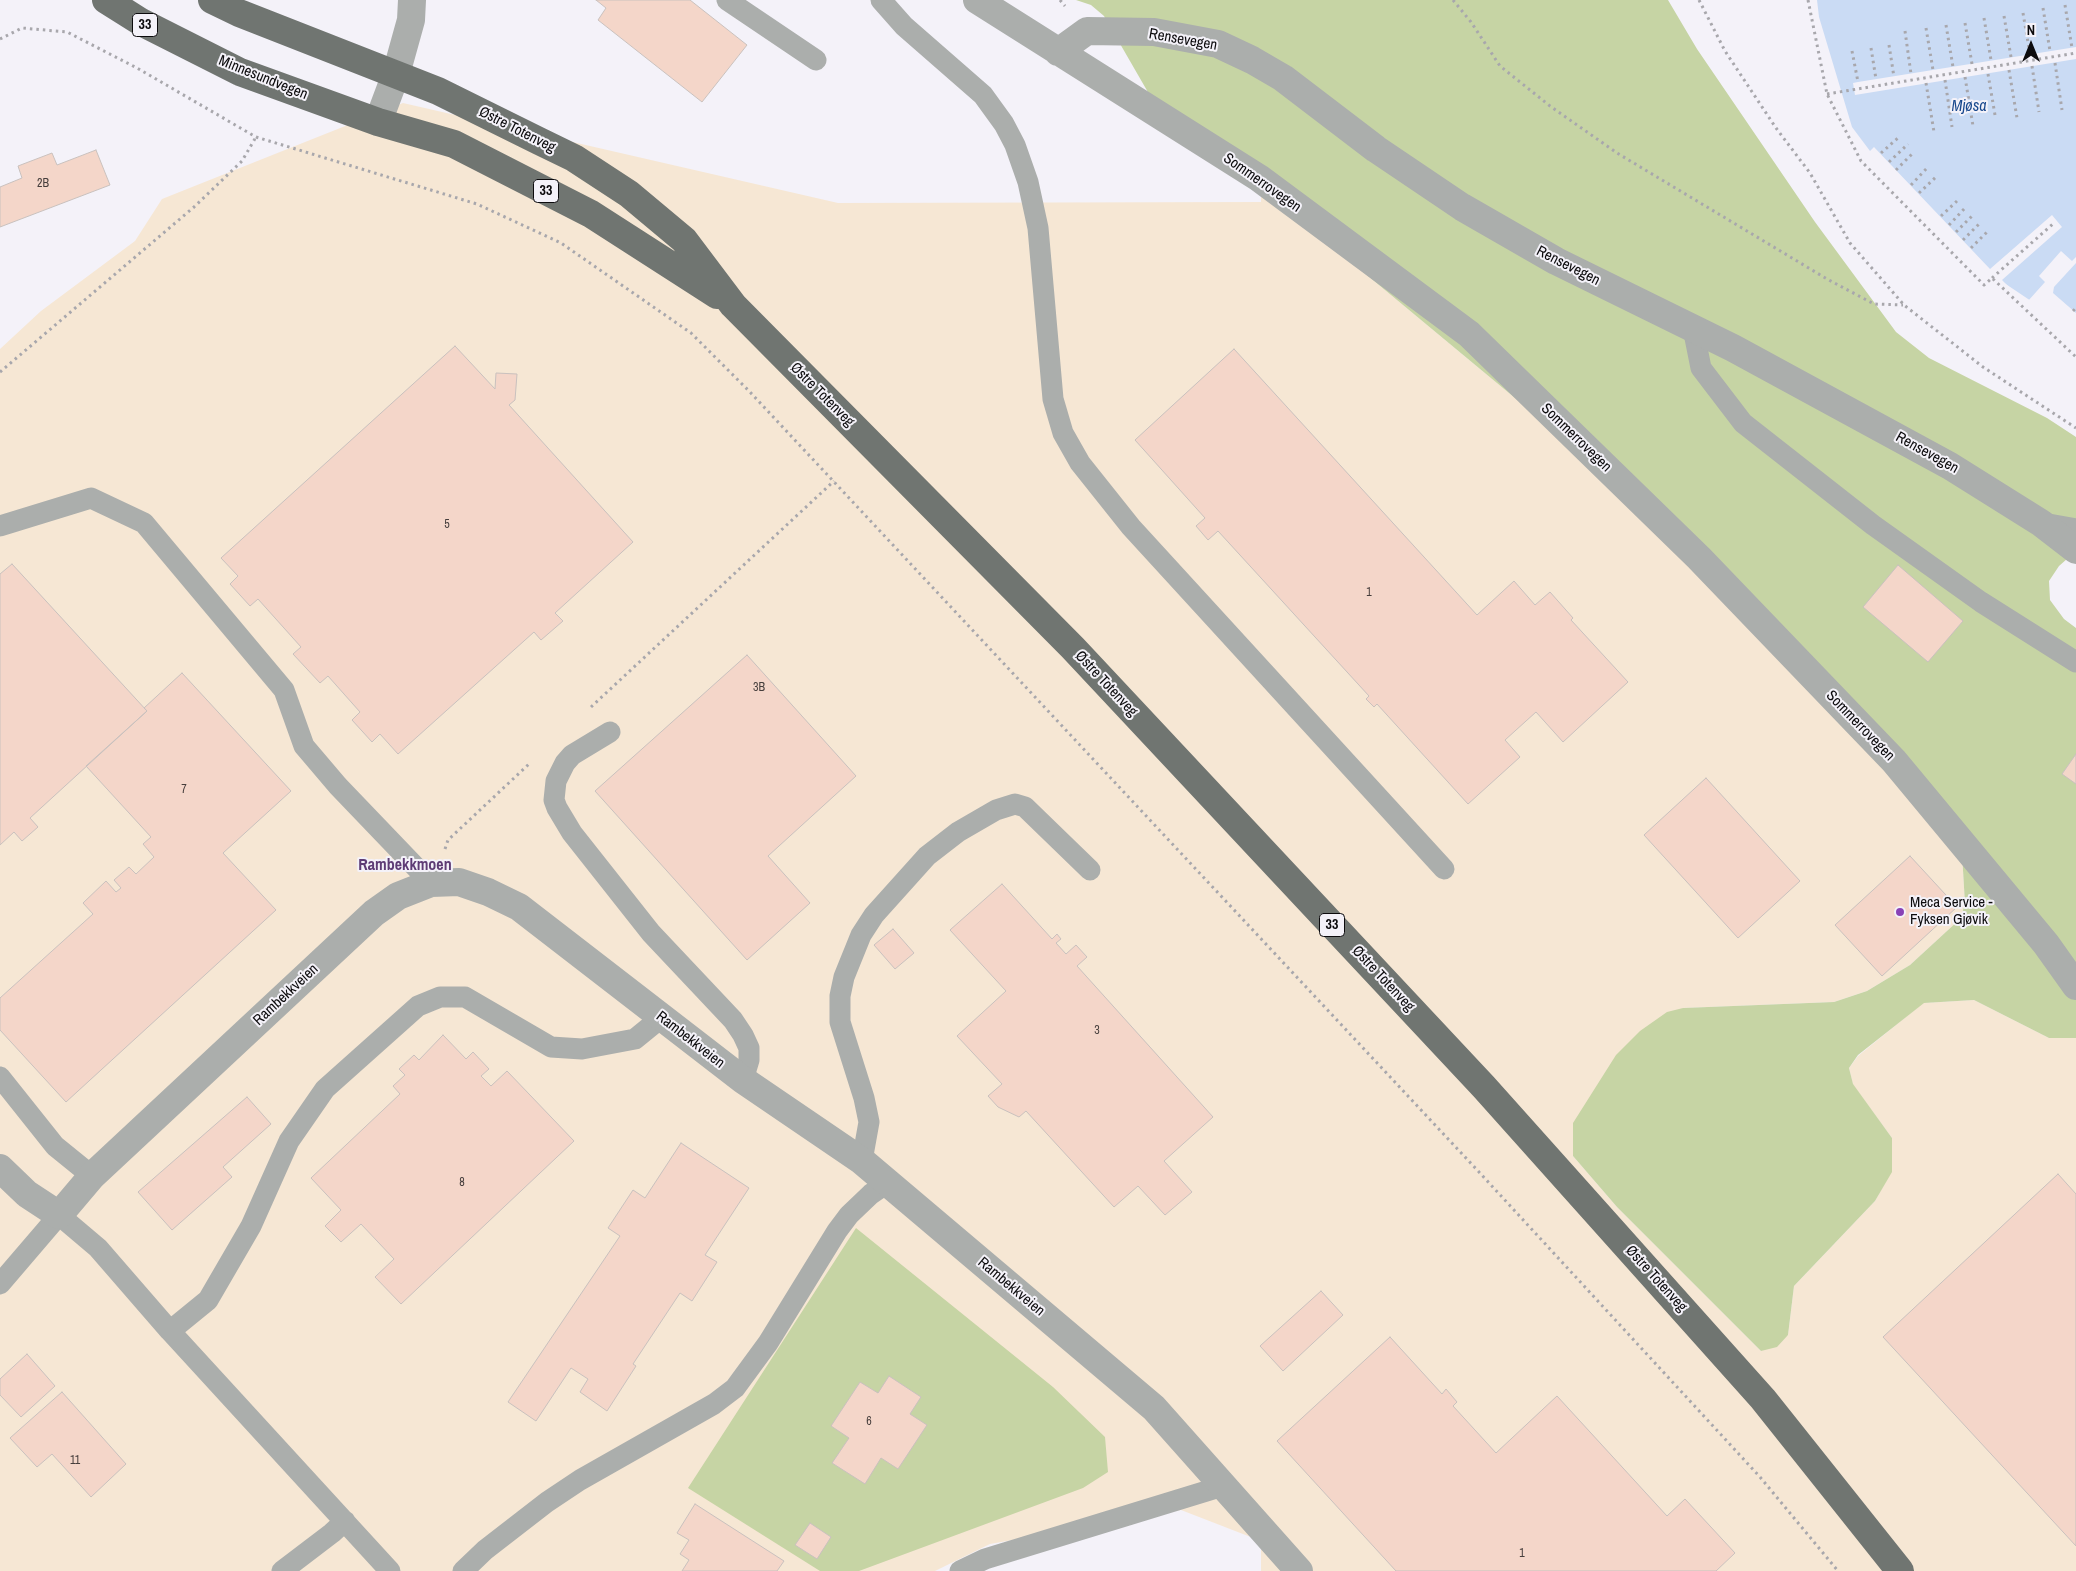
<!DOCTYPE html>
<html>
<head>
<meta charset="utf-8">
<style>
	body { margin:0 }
	#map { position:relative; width:2076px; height:1571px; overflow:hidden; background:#f4f2f9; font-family:"Archivo Narrow",sans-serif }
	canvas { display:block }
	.north { position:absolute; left:2006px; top:20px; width:50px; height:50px; -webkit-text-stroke:4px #f4f2f9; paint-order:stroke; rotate:0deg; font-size:14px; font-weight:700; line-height:20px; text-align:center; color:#0c0b0d }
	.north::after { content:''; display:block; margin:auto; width:18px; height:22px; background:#0c0b0d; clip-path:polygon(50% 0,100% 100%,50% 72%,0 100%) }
</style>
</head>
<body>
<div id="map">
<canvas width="2076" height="1571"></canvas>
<div class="north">N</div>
</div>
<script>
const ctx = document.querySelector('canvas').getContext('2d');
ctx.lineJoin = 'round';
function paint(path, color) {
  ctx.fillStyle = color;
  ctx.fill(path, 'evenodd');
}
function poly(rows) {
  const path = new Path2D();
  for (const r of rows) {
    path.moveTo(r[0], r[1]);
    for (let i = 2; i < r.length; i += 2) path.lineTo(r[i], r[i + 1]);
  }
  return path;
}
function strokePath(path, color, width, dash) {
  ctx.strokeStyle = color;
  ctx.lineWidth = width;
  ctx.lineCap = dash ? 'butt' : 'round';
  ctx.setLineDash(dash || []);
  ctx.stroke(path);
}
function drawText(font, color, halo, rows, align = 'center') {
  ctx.font = font + ' "Archivo Narrow",sans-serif';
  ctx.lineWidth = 4;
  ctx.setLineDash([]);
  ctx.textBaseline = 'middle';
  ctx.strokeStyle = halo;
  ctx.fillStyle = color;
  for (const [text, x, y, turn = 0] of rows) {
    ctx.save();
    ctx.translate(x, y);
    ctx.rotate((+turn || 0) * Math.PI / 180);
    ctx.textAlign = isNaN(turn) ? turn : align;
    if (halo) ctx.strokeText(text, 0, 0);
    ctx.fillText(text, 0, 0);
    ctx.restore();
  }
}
paint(poly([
	[403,103,838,203,1261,202,1261,187,1722,570,1962,853,1965,904,1960,919,1910,965,1867,991,1834,1002,1683,1008,1573,1156,1617,1207,1761,1351,1788,1335,1794,1286,1875,1201,1891,1172,1892,1138,1853,1085,1849,1068,1858,1056,1923,1003,1974,1000,2049,1038,2076,1038,2076,1571,1261,1571,1261,1541,1181,1510,990,1544,935,1571,0,1571,0,349,41,311,135,241,162,199]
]), '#f6e7d4');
paint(poly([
	[1076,0,1668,0,1697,49,1815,222,1896,332,1929,358,2047,418,2076,437,2076,551,2059,566,2049,581,2050,600,2064,619,2076,628,2076,1038,2049,1038,1974,1000,1924,1003,1858,1055,1849,1068,1853,1084,1892,1138,1892,1172,1875,1201,1794,1286,1788,1335,1777,1347,1761,1351,1617,1207,1573,1156,1573,1123,1616,1055,1640,1031,1667,1012,1683,1008,1834,1002,1867,991,1910,965,1960,919,1965,904,1962,853,1722,570,1149,94,1104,16,1091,5],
	[856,1228,1053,1387,1105,1437,1108,1472,1083,1488,859,1571,820,1571,688,1488]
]), '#c6d4a4');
paint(poly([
	[1817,0,2076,0,2076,337,2040,307,1949,246,1906,199,1852,127,1819,17]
]), '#cadbf4');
paint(poly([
	[2076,47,2076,59,1855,95,1853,83,1858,82],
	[1874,147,1990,269,2052,215,2062,227,2002,280,2016,294,1947,248,1904,201,1868,153],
	[2061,251,2072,261,2076,257,2076,263,2054,287,2053,293,2076,313,2076,339,2028,301,2045,282,2039,276]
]), '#f4f2f9');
const building = poly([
	[596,0,690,0,747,45,702,102,598,20,606,8,596,0],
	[96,150,110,185,0,227,0,187,22,178,18,166,52,153,57,165,96,150],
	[455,346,495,389,496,373,517,374,515,400,509,405,633,542,555,613,563,621,541,640,534,632,398,754,380,734,372,742,352,720,360,712,328,676,320,683,293,654,301,647,258,599,250,606,230,584,238,576,221,558,455,346],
	[1234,349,1477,615,1514,581,1535,605,1550,592,1573,618,1571,620,1628,682,1563,742,1536,712,1505,740,1520,757,1468,804,1377,704,1374,707,1366,699,1369,696,1218,531,1208,540,1196,526,1205,518,1135,440,1234,349],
	[12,564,147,711,30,818,38,827,22,841,14,832,0,845,0,574,12,564],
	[1898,565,1963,621,1928,662,1863,607,1898,565],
	[747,655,856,776,768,856,810,903,747,960,595,791,747,655],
	[182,673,291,791,223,853,276,910,66,1102,0,1030,0,998,93,914,83,903,106,881,116,892,121,888,114,880,129,867,136,874,154,857,143,844,151,837,86,766,147,711,144,708,182,673],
	[2076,754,2076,784,2062,774,2076,754],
	[1706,778,1800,881,1738,938,1644,835,1706,778],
	[1910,856,1957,907,1882,976,1835,925,1910,856],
	[1002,884,1052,939,1057,934,1061,939,1056,943,1066,954,1076,945,1087,957,1077,966,1213,1117,1164,1161,1192,1192,1165,1215,1138,1186,1114,1207,1026,1111,1019,1117,998,1107,988,1096,1002,1084,957,1036,1006,991,950,930,1002,884],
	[893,929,914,953,895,969,874,945,893,929],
	[443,1035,466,1059,473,1052,489,1069,481,1076,491,1086,507,1071,574,1141,401,1304,375,1277,394,1259,361,1224,341,1242,325,1226,341,1210,311,1178,400,1094,393,1086,405,1075,399,1069,414,1055,419,1060,443,1035],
	[247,1097,271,1124,223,1167,232,1177,172,1230,138,1192,247,1097],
	[681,1143,749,1188,705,1255,717,1262,692,1301,680,1293,633,1364,636,1366,607,1411,580,1392,588,1379,571,1368,536,1421,508,1402,620,1236,608,1228,633,1190,645,1198,681,1143],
	[2058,1174,2076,1194,2076,1546,1883,1337,2058,1174],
	[1321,1291,1343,1315,1283,1371,1260,1346,1321,1291],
	[1390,1337,1442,1394,1446,1389,1457,1402,1453,1406,1496,1453,1557,1396,1667,1516,1685,1499,1735,1553,1716,1571,1396,1571,1277,1441,1390,1337],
	[27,1354,55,1386,21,1417,0,1395,0,1379,27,1354],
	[889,1376,921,1397,910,1414,927,1425,898,1469,881,1458,865,1484,832,1463,849,1438,831,1426,860,1382,878,1393,889,1376],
	[62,1392,126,1464,91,1497,52,1454,37,1467,10,1438,62,1392],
	[695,1504,784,1561,777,1571,682,1571,689,1560,680,1554,689,1540,677,1533,695,1504],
	[810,1523,831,1537,817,1559,795,1545,810,1523]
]);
paint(building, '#f4d6c9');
strokePath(building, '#c9c1be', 1);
strokePath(poly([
	[1060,0,1065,6],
	[1453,0,1471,22,1500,66,1550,106,1617,153,1827,279,1874,304,1903,305],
	[1699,0,1725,51,1776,128,1810,173,1850,243,1904,305,1983,367,2076,428],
	[1808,0,1827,94,1861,161,1984,285,1992,278,2076,357],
	[2065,5,2072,48],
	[2043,8,2050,51],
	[2023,13,2030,54],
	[2004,16,2011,57],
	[1984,18,1991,60],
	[1965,23,1972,64],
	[1946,25,1953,67],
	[1926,28,1933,70],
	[1905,31,1911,74],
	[0,39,22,28,67,32,137,68,256,137,477,204,561,243,691,333,749,391,1479,1172,1760,1477,1838,1571],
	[1889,45,1894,77],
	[1871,48,1876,79],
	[1852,51,1858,82],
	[2055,63,2062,110],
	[2032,66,2039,112],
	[2009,70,2017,118],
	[1988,74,1995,115],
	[1965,77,1973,126],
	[1945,80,1952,127],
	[1926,83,1934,132],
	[1827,94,2076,53],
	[1881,153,1899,137],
	[1889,162,1908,144],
	[1896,170,1914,152],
	[1911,185,1928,167],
	[1919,193,1937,176],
	[1941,216,1957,201],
	[1949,225,1965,208],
	[1956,232,1973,215],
	[1963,240,1980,223],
	[1971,248,1987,232],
	[1992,278,2054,223],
	[2073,311,2076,308],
	[0,372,194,207,242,161,256,137],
	[591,707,834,481],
	[445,849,448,840,529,764]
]), '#a8a7ac', 3, [2.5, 4]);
strokePath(poly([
	[727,0,816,60],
	[881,0,904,26,983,95,1004,124,1015,145,1028,182,1038,228,1053,399,1063,433,1080,463,1131,527,1444,869],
	[1693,328,1701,368,1743,423,1873,525,1981,602,2076,662],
	[2043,523,2076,529],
	[0,526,91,498,144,523,284,690,304,746,338,786,431,883],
	[610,732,572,755,565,763,556,781,554,800,557,808,572,833,651,933,733,1020,743,1035,749,1048,749,1060,743,1080],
	[0,1077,55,1146,92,1176],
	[862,1161,869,1122,864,1098,840,1022,840,996,844,977,861,935,874,915,927,856,958,832,996,810,1015,804,1025,807,1090,870],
	[0,1284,59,1215,98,1248,170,1331,390,1571],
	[170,1331,208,1300,251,1226,289,1141,325,1089,418,1006,440,997,465,997,551,1047,582,1049,635,1039,662,1017],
	[282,1571,332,1533,345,1521],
	[463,1571,485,1550,547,1502,580,1480,714,1404,735,1388,768,1343,837,1231,849,1215,871,1194,887,1183],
	[960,1571,985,1559,1223,1486]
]), '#abaeac', 21);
strokePath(poly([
	[977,0,1259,178,1469,334,1699,558,1894,761,2046,944,2076,986],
	[1058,52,1087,31,1154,32,1218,44,1252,60,1283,78,1376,149,1462,207,1556,261,1733,348,1950,466,2041,523,2076,550],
	[378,122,396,74,411,20,412,0],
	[0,1168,27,1194,59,1215,92,1176,374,913,398,896,431,883,459,882,488,892,519,907,743,1080,862,1161,1154,1408,1299,1571]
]), '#abaeac', 28);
strokePath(poly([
	[106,0,141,22,240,72,378,122,454,144,591,214,717,295],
	[212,0,239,13,438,91,539,141,574,158,629,194,684,240,733,305,1073,648,1484,1087,1763,1399,1900,1571]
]), '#707571', 28);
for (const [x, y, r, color] of [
	[1900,912,5,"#8942b6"]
]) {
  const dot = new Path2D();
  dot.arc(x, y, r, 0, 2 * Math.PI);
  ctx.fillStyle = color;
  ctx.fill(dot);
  strokePath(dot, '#f4f2f9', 2);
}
drawText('12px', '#463e3c', null, [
	["2B",43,184],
	["5",447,525],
	["1",1369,593],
	["3B",759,688],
	["7",184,790],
	["3",1097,1031],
	["8",462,1183],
	["6",869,1422],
	["11",75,1461],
	["1",1522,1554]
]);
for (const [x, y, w] of [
	[145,25,25],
	[546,191,25],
	[1332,925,25]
]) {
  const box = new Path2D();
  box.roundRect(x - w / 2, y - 11.5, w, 23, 4);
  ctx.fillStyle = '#f4f2f9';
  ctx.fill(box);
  strokePath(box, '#0c0b0d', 1);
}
drawText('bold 14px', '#0c0b0d', null, [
	["33",145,25],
	["33",546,191],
	["33",1332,925]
]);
drawText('15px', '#0c0b0d', '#f4f2f9', [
	["Rensevegen",1183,40,10],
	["Minnesundvegen",263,78,22],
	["Østre Totenveg",517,130,27],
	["Sommerrovegen",1262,183,35],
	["Rensevegen",1568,266,27],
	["Østre Totenveg",822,395,45],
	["Sommerrovegen",1576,438,44],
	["Rensevegen",1927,453,29],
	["Østre Totenveg",1106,684,47],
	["Sommerrovegen",1860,726,46],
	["Østre Totenveg",1383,979,47],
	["Rambekkveien",286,995,-43],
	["Rambekkveien",690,1040,38],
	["Østre Totenveg",1656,1279,48],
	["Rambekkveien",1011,1287,40]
]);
drawText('15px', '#0c0b0d', '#f4f2f9', [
	["Meca Service -",1910,903],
	["Fyksen Gjøvik",1910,920]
], 'left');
drawText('italic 16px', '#1a498e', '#f4f2f9', [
	["Mjøsa",1969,107]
]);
drawText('bold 16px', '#5e3c75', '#f4f2f9', [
	["Rambekkmoen",405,866]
]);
</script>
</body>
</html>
